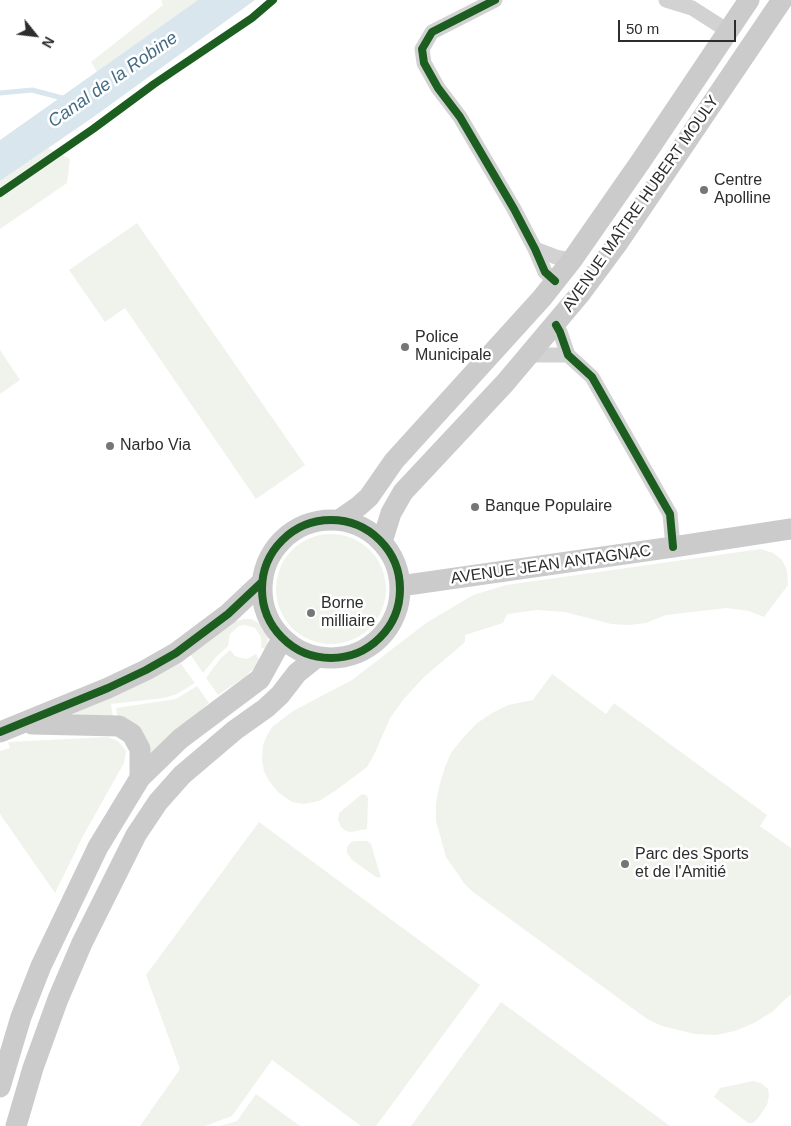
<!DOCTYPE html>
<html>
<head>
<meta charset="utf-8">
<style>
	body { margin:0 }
	#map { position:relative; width:791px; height:1126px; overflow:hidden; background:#fff; font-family:Helvetica,sans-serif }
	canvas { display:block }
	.north { position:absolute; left:10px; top:10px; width:50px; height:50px; -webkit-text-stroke:4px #fff; paint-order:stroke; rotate:119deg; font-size:14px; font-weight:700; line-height:20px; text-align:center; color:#2d2d2d }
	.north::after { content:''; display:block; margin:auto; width:18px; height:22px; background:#2d2d2d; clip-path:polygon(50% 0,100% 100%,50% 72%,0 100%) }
	.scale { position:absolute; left:618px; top:20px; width:118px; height:22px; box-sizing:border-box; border:2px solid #2d2d2d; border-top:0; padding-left:6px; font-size:15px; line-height:18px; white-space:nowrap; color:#2d2d2d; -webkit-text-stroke:4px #fff; paint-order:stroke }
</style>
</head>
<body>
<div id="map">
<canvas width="791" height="1126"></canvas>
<div class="north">N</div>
<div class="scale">50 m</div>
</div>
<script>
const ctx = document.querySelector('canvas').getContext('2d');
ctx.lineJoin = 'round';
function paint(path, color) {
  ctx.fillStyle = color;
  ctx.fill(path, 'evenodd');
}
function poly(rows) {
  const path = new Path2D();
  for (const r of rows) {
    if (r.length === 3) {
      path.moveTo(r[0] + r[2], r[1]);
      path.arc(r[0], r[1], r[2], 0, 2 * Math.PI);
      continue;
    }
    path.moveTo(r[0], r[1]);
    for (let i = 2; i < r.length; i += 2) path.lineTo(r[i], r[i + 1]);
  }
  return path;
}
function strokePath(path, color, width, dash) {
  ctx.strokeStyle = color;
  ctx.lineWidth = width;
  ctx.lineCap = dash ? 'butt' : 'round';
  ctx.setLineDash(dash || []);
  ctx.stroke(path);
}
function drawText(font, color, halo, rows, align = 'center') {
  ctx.font = font + ' Helvetica,sans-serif';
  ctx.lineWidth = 5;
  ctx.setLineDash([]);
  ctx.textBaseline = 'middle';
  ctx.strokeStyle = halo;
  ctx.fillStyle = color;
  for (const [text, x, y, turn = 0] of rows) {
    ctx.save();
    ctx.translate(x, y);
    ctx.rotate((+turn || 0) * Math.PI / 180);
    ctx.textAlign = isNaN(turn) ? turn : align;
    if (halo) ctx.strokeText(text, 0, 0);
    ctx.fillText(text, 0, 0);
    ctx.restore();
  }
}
paint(poly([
	[161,0,198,0,97,72,91,62,163,5],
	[48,148,70,159,67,183,0,229,0,181],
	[137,223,305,465,256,499,125,308,105,322,69,270],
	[0,350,20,380,0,394],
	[331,589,55],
	[761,549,773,553,782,560,787,570,788,585,764,617,749,611,727,608,666,615,646,623,629,625,611,624,565,612,537,610,507,614,503,623,465,635,465,642,423,678,403,700,390,718,374,755,367,767,335,791,319,801,304,804,292,802,279,793,269,781,264,771,262,761,263,745,267,735,273,726,293,711,352,680,426,623,473,595,506,585],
	[244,619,251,619,257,622,264,628,268,633,267,650,261,647,261,637,255,628,245,625,239,626,230,634,228,646,217,656,203,673,190,654,236,621],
	[230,650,235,656,241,658,247,659,256,654,260,662,245,677,218,695,206,678,220,659],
	[179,661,195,683,177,694,164,698,111,704,113,718,62,715],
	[552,674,606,714,614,703,767,815,760,826,791,848,791,994,772,1012,754,1023,735,1031,716,1035,695,1034,662,1026,647,1019,473,892,464,883,446,857,436,821,436,804,439,787,445,767,451,753,462,739,477,723,492,713,508,705,533,700],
	[197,686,209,703,149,756,118,719,116,708,176,699],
	[107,737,118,741,126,751,124,763,83,836,55,893,0,814,0,751,10,748,8,742],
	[362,794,366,795,368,798,367,829,351,832,346,831,341,827,338,820,339,813],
	[259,822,480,985,376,1126,361,1126,272,1060,232,1116,205,1126,140,1126,180,1069,146,975],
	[356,841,367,841,371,844,381,878,376,877,352,860,347,853,347,847,351,842],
	[501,1002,670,1126,411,1126],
	[753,1081,761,1083,768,1089,769,1096,767,1105,758,1118,753,1123,748,1123,714,1097,720,1088],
	[256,1094,300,1126,220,1126,237,1121]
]), '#f0f3ec');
paint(poly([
	[198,0,255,0,92,118,0,181,0,140]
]), '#dae6ee');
strokePath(poly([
	[0,93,32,90,66,99]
]), '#dae6ee', 5);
strokePath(poly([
	[495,0,432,32,422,49,424,63,438,88,460,117,514,209,535,249,545,272,555,281],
	[666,0,692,8,728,31],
	[535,249,556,257,572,260],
	[556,325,560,332,568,355,592,377,670,514,673,547],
	[530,355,568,355]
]), '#d2d2d2', 15);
strokePath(poly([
	[331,589,69],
	[339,520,359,506,369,497,394,461,542,298,572,260,641,161,749,0],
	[382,542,391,513,403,492,505,383,580,294,617,244,782,0],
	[400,586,673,547,791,529],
	[32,724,119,726,132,734,140,749,140,778],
	[0,732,108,688,146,670,176,653,228,614,262,582],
	[0,1087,21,1017,41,966,98,847,140,778,180,739,260,679,282,639],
	[16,1126,33,1068,58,999,82,943,136,835,158,802,182,775,235,730,266,708,280,695,297,673,317,657]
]), '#cbcbcb', 21);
strokePath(poly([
	[495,0,432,32,422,49,424,63,438,88,460,117,514,209,535,249,545,272,555,281],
	[0,193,93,129,154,84,252,18,273,0],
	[556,325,560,332,568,355,592,377,670,514,673,547],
	[331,589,69],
	[0,732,108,688,146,670,176,653,228,614,262,582]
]), '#1b5e20', 8);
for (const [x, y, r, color] of [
	[704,190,5,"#767676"],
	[405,347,5,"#767676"],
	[110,446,5,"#767676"],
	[475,507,5,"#767676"],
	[311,613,5,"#767676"],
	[625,864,5,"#767676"]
]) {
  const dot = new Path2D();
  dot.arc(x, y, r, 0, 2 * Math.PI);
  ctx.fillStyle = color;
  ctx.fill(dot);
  strokePath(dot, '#fff', 2);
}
drawText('16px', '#2d2d2d', '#fff', [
	["Centre",714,181],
	["Apolline",714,199],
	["Police",415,338],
	["Municipale",415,356],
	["Narbo Via",120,446],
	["Banque Populaire",485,507],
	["Borne",321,604],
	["milliaire",321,622],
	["Parc des Sports",635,855],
	["et de l'Amitié",635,873]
], 'left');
drawText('16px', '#2d2d2d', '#fff', [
	["AVENUE MAÎTRE HUBERT MOULY",641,204,-55],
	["AVENUE JEAN ANTAGNAC",551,565,-8]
]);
drawText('italic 18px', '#456c85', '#fff', [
	["Canal de la Robine",113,80,-35]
]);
</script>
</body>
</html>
